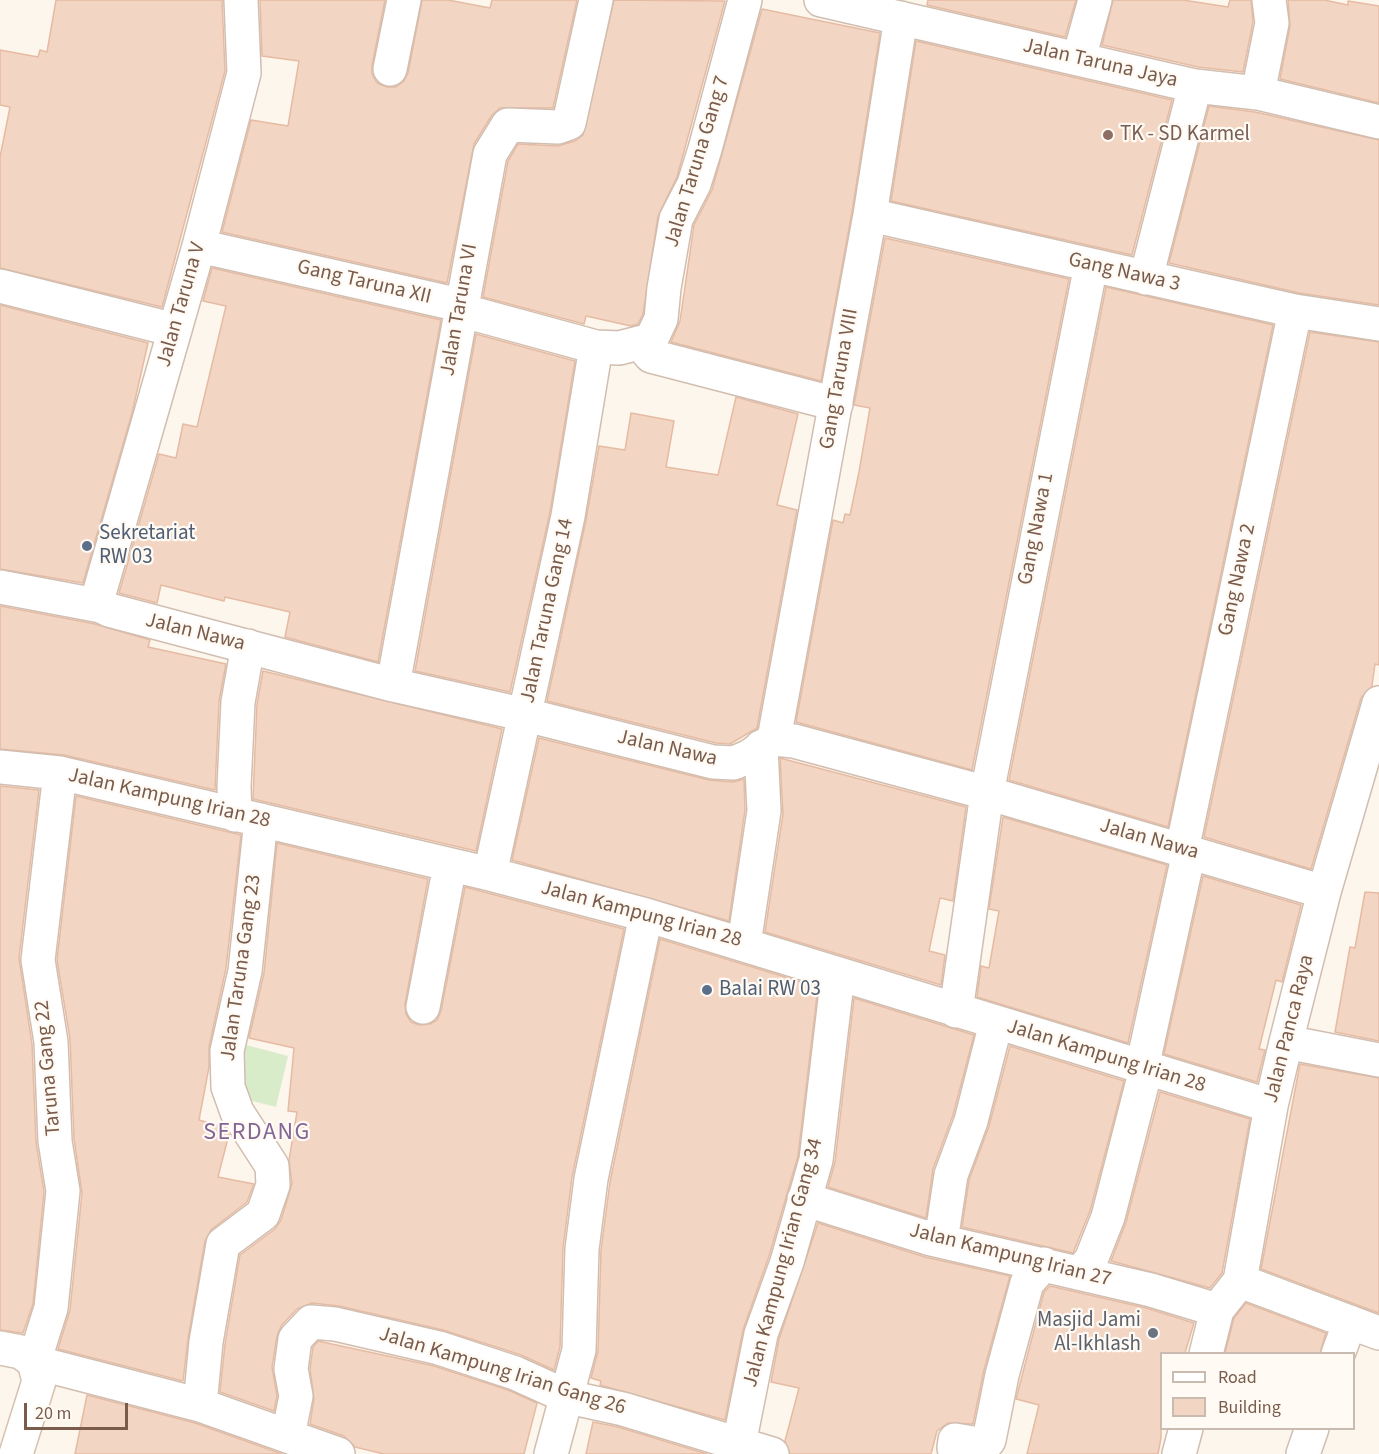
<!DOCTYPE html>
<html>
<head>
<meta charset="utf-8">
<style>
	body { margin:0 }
	#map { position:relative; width:1379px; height:1454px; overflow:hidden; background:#fdf6ec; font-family:"Source Sans 3",sans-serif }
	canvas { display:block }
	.legend { position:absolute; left:1160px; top:1352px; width:195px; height:78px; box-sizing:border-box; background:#fffaf3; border:2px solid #cabbb1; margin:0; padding:8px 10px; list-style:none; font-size:18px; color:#7a5c4d }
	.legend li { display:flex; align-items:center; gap:12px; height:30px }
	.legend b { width:30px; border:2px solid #cabbb1 }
	.scale { position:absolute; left:24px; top:1403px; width:104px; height:27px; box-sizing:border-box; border:3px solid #7a5c4d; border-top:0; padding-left:8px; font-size:18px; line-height:21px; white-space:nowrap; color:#7a5c4d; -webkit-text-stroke:4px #fffaf3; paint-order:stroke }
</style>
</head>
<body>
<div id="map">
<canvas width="1379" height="1454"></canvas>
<ul class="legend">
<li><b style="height:8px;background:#fff"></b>Road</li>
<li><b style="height:16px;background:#f3d5c3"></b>Building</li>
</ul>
<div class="scale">20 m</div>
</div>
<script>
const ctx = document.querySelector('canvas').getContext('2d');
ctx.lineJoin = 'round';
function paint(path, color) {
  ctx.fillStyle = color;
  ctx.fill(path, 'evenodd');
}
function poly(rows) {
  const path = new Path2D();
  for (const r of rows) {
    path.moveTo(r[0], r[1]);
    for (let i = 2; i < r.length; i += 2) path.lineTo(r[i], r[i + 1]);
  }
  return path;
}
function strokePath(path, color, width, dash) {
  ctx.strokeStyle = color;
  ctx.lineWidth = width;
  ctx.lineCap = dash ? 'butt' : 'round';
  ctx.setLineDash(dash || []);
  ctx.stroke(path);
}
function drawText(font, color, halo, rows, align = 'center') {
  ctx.font = font + ' "Source Sans 3",sans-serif';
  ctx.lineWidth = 4.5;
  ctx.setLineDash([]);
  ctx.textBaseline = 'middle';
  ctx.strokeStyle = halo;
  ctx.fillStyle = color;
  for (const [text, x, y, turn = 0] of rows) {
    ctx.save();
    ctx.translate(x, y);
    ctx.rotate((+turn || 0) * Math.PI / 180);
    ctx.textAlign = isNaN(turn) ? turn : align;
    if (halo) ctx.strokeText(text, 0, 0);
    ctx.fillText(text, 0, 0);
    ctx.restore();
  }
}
paint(poly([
	[246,1045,288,1056,276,1107,233,1096]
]), '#d8ecc9');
const building = poly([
	[56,0,222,0,225,71,162,307,0,268,0,157,10,107,0,105,0,50,38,57,40,50,47,52,56,0],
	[260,0,385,0,372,66,372,74,377,83,387,87,396,87,404,81,408,73,422,0,448,0,490,8,492,0,577,0,553,108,500,108,492,115,474,144,447,283,222,232,251,120,288,126,299,61,262,56,260,0],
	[614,0,725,1,677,177,658,216,643,314,638,324,631,326,586,316,584,324,483,297,508,161,518,144,558,146,575,141,583,135,614,0],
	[928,0,1076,0,1065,37,927,5,928,0],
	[1113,0,1183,0,1228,7,1230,0,1251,0,1253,22,1243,72,1198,67,1102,45,1113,0],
	[1288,0,1324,0,1348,5,1348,1,1379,6,1379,103,1280,79,1290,26,1288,0],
	[762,9,880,33,852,212,821,381,671,342,680,321,694,225,712,190,762,9],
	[916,41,1172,100,1132,255,891,201,916,41],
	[1209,106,1255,112,1379,140,1379,305,1299,293,1169,263,1209,106],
	[885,238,1069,279,972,770,796,722,833,520,843,523,845,514,850,515,859,472,870,408,854,405,885,238],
	[212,268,441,320,378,662,285,637,290,612,225,597,224,601,161,585,157,603,119,593,159,454,176,458,183,424,197,427,226,306,203,301,212,268],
	[1106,287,1273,325,1168,827,1009,780,1106,287],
	[0,305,148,343,132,413,83,583,0,569,0,305],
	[1310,332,1379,342,1379,665,1375,664,1372,686,1361,698,1311,869,1204,837,1310,332],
	[476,334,575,361,550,512,510,692,415,671,476,334],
	[736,397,798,414,777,505,797,510,757,728,730,744,716,743,547,701,586,520,599,446,625,450,631,413,674,421,666,467,718,475,736,397],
	[0,606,95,624,150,640,148,647,226,664,219,701,215,790,64,755,0,749,0,606],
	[263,671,502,729,476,851,253,799,257,704,263,671],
	[539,738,709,780,733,782,744,779,745,810,729,921,512,860,539,738],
	[780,758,966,807,953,901,940,898,929,951,945,955,941,985,765,932,783,814,780,758],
	[0,786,39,790,19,958,32,1044,36,1142,44,1192,33,1304,23,1333,0,1330,0,786],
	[76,796,241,835,226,968,209,1047,209,1067,199,1120,225,1127,229,1134,218,1177,254,1184,247,1202,212,1229,205,1241,188,1339,183,1381,58,1349,70,1310,82,1193,74,1139,70,1039,57,960,76,796],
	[1003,817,1167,865,1128,1043,977,997,981,966,989,968,999,911,989,909,1003,817],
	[277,843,428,879,405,1004,406,1014,411,1022,419,1025,430,1024,437,1020,441,1011,465,887,624,929,572,1177,563,1248,560,1347,554,1370,521,1355,443,1330,339,1306,312,1303,297,1309,281,1326,277,1336,272,1367,277,1396,274,1411,220,1392,225,1344,240,1255,275,1229,281,1220,292,1184,289,1160,297,1112,288,1111,294,1048,249,1038,264,973,277,843],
	[1203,876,1301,905,1282,982,1276,980,1259,1049,1265,1050,1257,1082,1164,1054,1203,876],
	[1365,892,1379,893,1379,1041,1335,1032,1350,947,1355,948,1365,892],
	[660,939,818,987,798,1156,769,1256,743,1330,725,1420,600,1385,601,1381,591,1378,598,1351,601,1250,610,1182,660,939],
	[854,998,974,1035,953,1115,933,1169,926,1218,828,1187,835,1162,854,998],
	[1010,1046,1124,1081,1090,1211,1073,1253,962,1227,969,1180,989,1126,1010,1046],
	[1300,1064,1379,1078,1379,1313,1261,1269,1300,1064],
	[1160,1092,1250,1119,1222,1273,1210,1288,1111,1261,1126,1222,1160,1092],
	[818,1223,925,1257,1010,1276,984,1370,973,1424,948,1423,937,1431,931,1454,790,1454,785,1441,799,1388,771,1382,779,1339,818,1223],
	[1050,1286,1146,1308,1194,1323,1185,1353,1161,1353,1161,1438,1158,1454,1027,1454,1039,1405,1016,1399,1044,1292,1050,1286],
	[1246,1303,1326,1333,1320,1353,1225,1353,1234,1318,1246,1303],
	[318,1341,434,1366,508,1390,537,1403,524,1454,384,1454,355,1447,344,1436,310,1424,314,1399,310,1369,313,1347,318,1341],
	[87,1395,195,1423,282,1454,75,1454,87,1395],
	[593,1422,618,1427,707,1454,586,1454,593,1422]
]);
paint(building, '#f3d5c3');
strokePath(building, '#e6bba3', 1.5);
const street = poly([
	[821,0,1195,86,1258,93,1379,122],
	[1079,58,1095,0],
	[390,69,404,0],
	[1258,93,1272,23,1269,0],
	[870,215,1295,311,1379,324],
	[199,246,451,303,460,310,596,347,619,348,651,340,661,319,664,288,676,219,694,184,705,149,745,0],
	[1146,278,1195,86],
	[0,286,175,330],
	[641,344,651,356,836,404],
	[0,587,101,606,109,610,393,685,526,715,713,762,734,763,750,756,774,739,794,741,987,793,1324,892],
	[101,606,99,594,199,246,244,73,241,0],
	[393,685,490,154,508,125,558,127,569,123,596,0],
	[774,739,870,215,901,18],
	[0,767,60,773,490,874,646,915,1271,1106],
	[60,773,38,960,51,1042,55,1141,63,1191,51,1308,34,1362,200,1405,338,1454],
	[235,815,234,787,238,702,248,646],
	[1182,850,1295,311],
	[490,874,568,516,596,347],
	[744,944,764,811,761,747],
	[423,1007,450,865],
	[956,1011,987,793,1091,265],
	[1286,1042,1379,1060],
	[1142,1068,1189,852],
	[804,1199,931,1239,1151,1290,1217,1310],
	[931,1239,943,1228,951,1175,971,1121,996,1023],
	[1080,1273,1091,1260,1108,1217,1146,1069],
	[1240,1281,1379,1333],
	[1206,1354,1217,1310,1240,1281,1271,1106,1286,1042,1324,892,1379,703],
	[1338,1354,1350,1322],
	[200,1405,206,1342,223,1244,263,1214,273,1185,272,1166,237,1112,228,1087,227,1051,245,971,261,820],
	[288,1436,296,1396,291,1369,295,1339,311,1322,335,1324,439,1348,515,1373,568,1397,623,1409,772,1454],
	[739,1444,761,1334,787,1262,816,1160,838,974],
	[954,1448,955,1440,985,1445,989,1440,1002,1375,1027,1283,1044,1264],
	[551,1454,579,1350,582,1249,591,1179,646,915],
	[1179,1454,1186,1428],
	[1303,1454,1312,1428]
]);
const secondary = poly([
	[0,1348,21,1352,34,1362,39,1381,16,1454]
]);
strokePath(street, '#d1beb0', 36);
strokePath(secondary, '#d6c0b0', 36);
strokePath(street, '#fff', 33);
strokePath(secondary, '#fff', 33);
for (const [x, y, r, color] of [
	[1108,135,6,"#8d6e63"],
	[87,546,6,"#5c6f8a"],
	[707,990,6,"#5c6f8a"],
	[1153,1333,6,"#6b7280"]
]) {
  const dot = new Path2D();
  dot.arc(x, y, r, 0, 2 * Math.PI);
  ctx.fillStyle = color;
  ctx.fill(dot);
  strokePath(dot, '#fffaf3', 2);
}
drawText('21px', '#7a5c4d', '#fffaf3', [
	["Jalan Taruna Jaya",1100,64,13],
	["Jalan Taruna Gang 7",698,162,-73],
	["Gang Nawa 3",1124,273,13],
	["Gang Taruna XII",364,283,13],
	["Jalan Taruna V",182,305,-74],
	["Jalan Taruna VI",460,310,-80],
	["Gang Taruna VIII",840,379,-80],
	["Gang Nawa 1",1037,529,-79],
	["Gang Nawa 2",1238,580,-78],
	["Jalan Taruna Gang 14",548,611,-78],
	["Jalan Nawa",195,633,14],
	["Jalan Nawa",667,749,13],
	["Jalan Kampung Irian 28",169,799,13],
	["Jalan Nawa",1149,840,16],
	["Jalan Kampung Irian 28",641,915,15],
	["Jalan Taruna Gang 23",242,968,-82],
	["Jalan Panca Raya",1290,1029,-76],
	["Jalan Kampung Irian 28",1106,1057,17],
	["Taruna Gang 22",49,1068,-95],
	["Jalan Kampung Irian 27",1010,1256,14],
	["Jalan Kampung Irian Gang 34",784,1263,-75],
	["Jalan Kampung Irian Gang 26",502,1372,17]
]);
drawText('21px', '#785e54', '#fffaf3', [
	["TK - SD Karmel",1120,135]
], 'left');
drawText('21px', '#4e5e75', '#fffaf3', [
	["Sekretariat",99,534],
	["RW 03",99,558],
	["Balai RW 03",719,990]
], 'left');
drawText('21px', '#5b616d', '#fffaf3', [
	["Masjid Jami",1141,1321],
	["Al-Ikhlash",1141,1345]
], 'right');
ctx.letterSpacing = '1.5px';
drawText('24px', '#846695', '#fffaf3', [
	["SERDANG",257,1134]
]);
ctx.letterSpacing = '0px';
</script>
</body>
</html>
